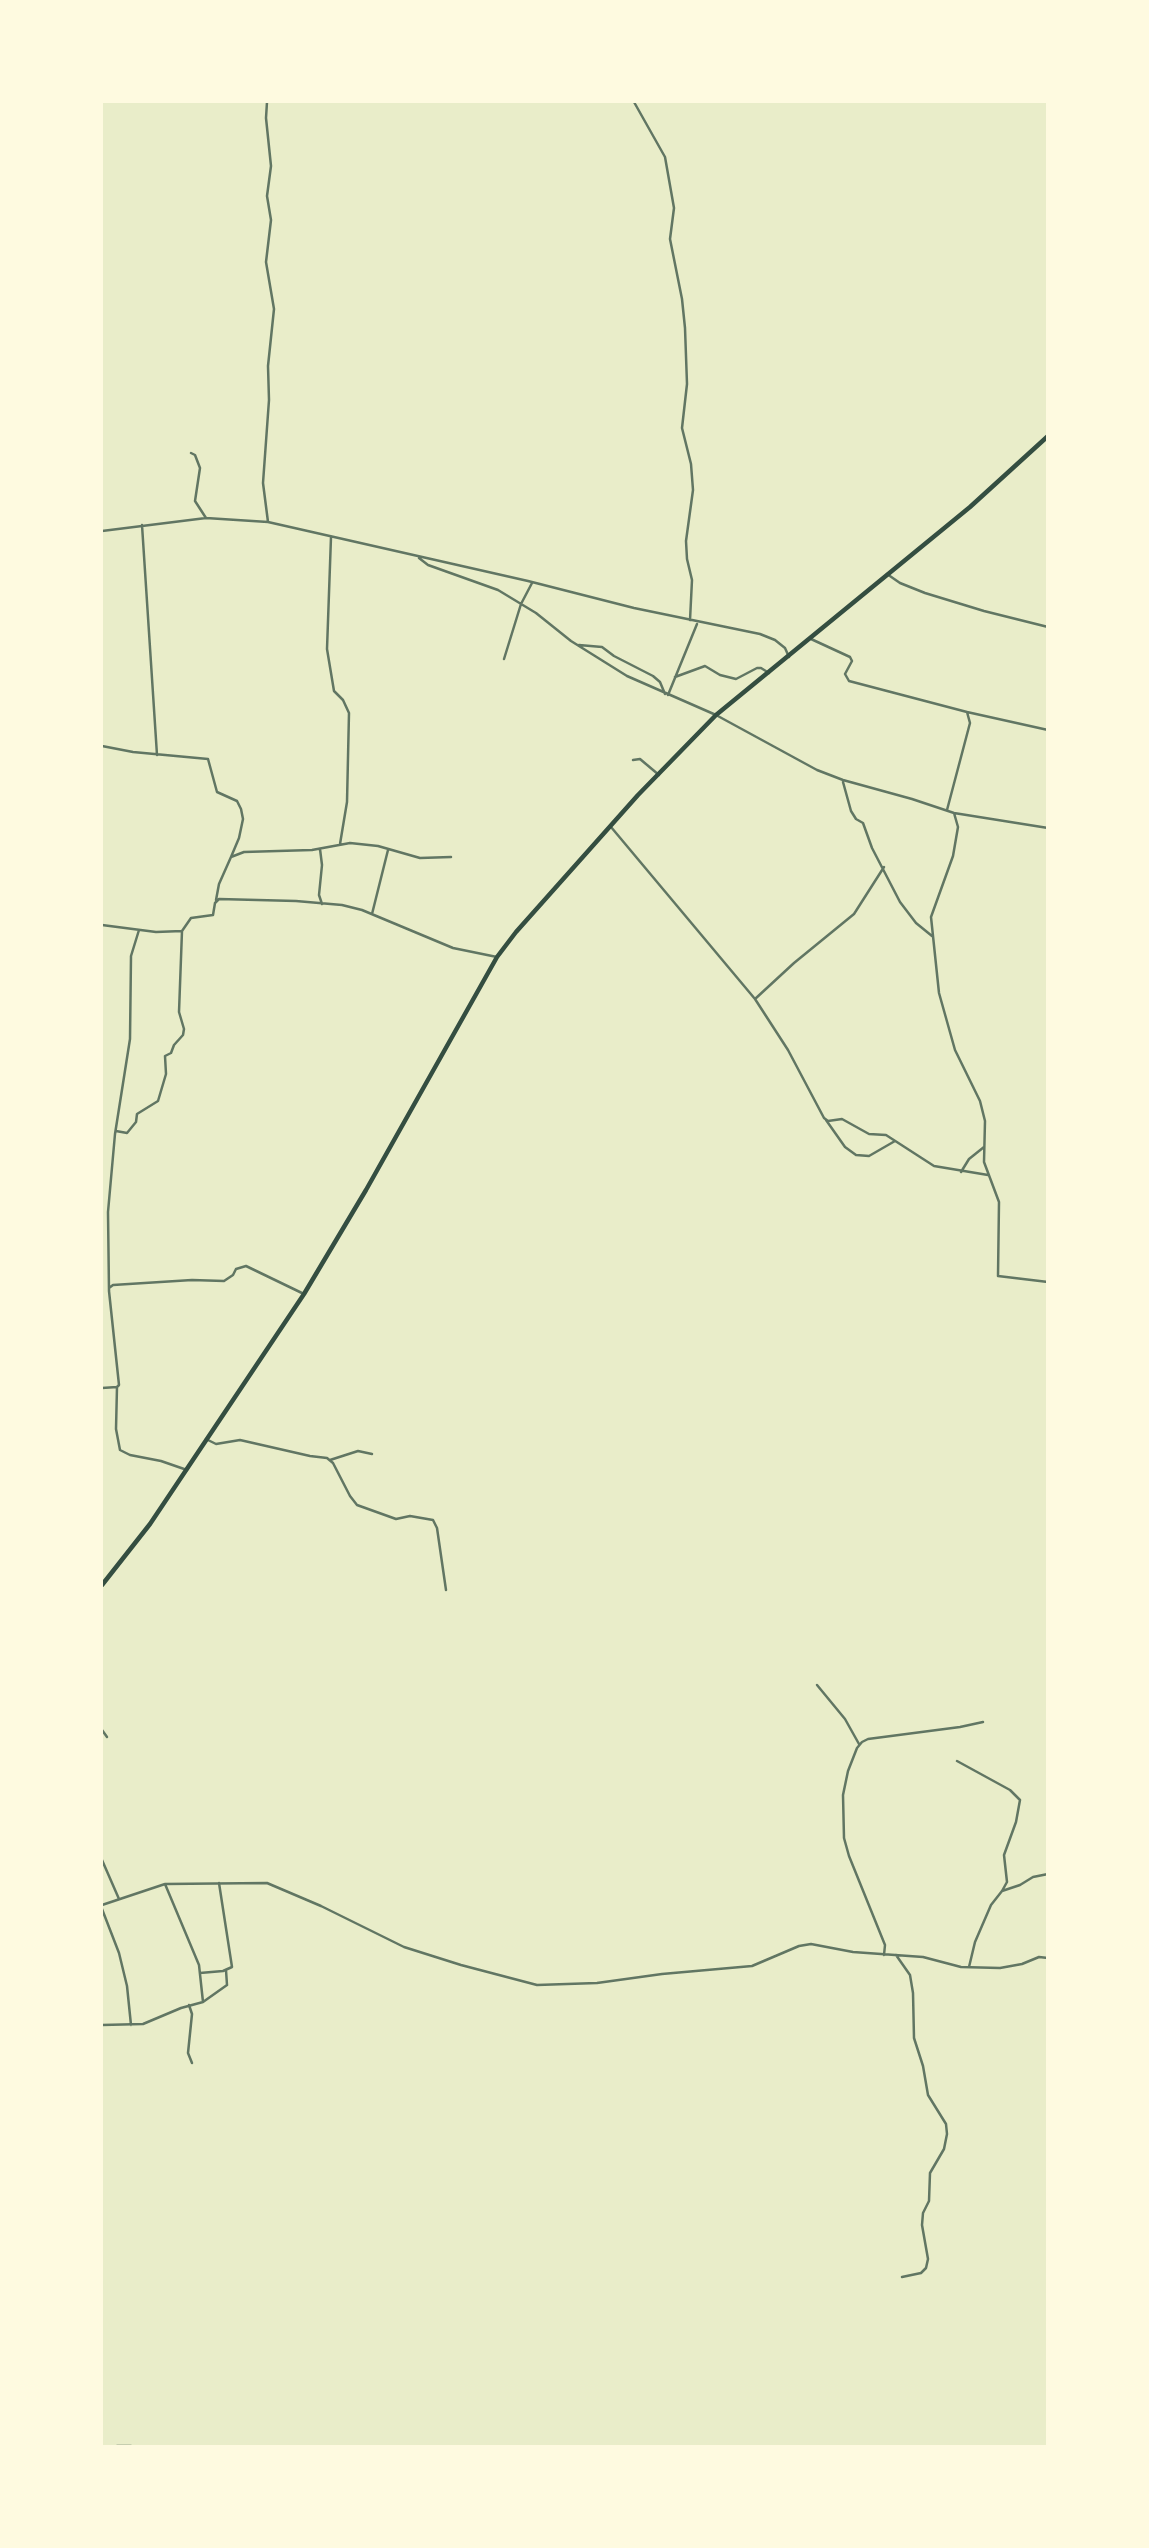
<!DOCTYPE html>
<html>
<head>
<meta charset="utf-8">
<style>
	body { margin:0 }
	#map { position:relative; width:1149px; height:2548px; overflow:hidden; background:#e9edc9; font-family:"PT Sans",sans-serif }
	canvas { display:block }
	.frame { position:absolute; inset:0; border:103px solid #fefae0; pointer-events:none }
</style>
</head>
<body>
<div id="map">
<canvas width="1149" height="2548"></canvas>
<div class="frame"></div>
</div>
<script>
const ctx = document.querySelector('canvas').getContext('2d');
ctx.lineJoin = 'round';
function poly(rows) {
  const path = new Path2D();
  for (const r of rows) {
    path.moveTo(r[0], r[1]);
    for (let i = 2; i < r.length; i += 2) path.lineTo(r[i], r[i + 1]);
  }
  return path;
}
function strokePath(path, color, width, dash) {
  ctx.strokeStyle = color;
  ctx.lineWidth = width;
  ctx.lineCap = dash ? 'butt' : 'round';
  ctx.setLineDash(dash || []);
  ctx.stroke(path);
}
strokePath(poly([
	[267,102,266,118,271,166,267,196,271,220,266,262,274,309,268,366,269,400,263,483,268,522],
	[634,102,665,157,674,208,670,239,682,299,685,328,687,384,682,428,691,464,693,490,686,541,687,559,692,580,690,620],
	[191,453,195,455,200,468,195,501,206,518],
	[142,525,157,755],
	[102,531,206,518,268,522,528,581,634,608,760,634,775,640,785,648,789,657],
	[331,537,327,649,334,691,343,700,349,713,347,802,340,844],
	[419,558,428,565,498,590,536,613,571,641,627,676,716,715,817,770,843,780,912,799,954,813,1048,828],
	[887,574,900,583,925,593,984,611,1048,627],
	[811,639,850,657,852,661,845,674,849,681,967,712,970,723,947,810],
	[579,645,602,647,614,656,653,676,660,682,665,694],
	[504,659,521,604,532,583],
	[675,677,705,666,720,675,736,679,757,668,761,668,769,673],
	[668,695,697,624],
	[967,712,1048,730],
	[102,746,133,752,208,759,217,792,237,801,241,809,243,819,239,838,231,857],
	[633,760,640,759,659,775],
	[843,782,851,811,856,819,863,823,872,848,900,902,916,923,932,936],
	[954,813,958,827,953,856,931,917,939,993,955,1050,980,1101,985,1121,984,1162,999,1202,998,1276,1048,1282],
	[611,827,755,999,788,1050,824,1118,828,1121,842,1119,869,1134,886,1135,934,1166,988,1175],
	[320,849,322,865,319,895,322,904],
	[216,900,219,884,231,857,244,852,312,850,350,843,378,846,420,858,451,857],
	[372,914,388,850],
	[102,925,156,932,182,931,191,918,213,915,215,903,219,899,296,901,342,905,362,910,453,948,497,957],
	[755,999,794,963,854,914,884,867],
	[826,1120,845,1147,856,1155,869,1156,895,1141],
	[116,1131,127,1133,136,1122,137,1114,158,1101,166,1074,165,1056,171,1053,174,1045,183,1035,184,1029,179,1012,182,931],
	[961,1172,969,1159,984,1147],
	[109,1288,113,1285,192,1280,224,1281,233,1275,236,1269,246,1266,304,1294],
	[117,1387,116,1429,120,1450,130,1455,161,1461,187,1470],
	[102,1388,117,1387,119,1385,109,1291,108,1212,115,1134,130,1039,131,956,139,930],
	[206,1439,216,1444,240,1440,310,1456,327,1458,333,1463,350,1496,357,1505,396,1519,410,1516,433,1520,437,1528,446,1590],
	[330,1460,358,1451,372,1454],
	[817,1685,845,1719,859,1744],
	[102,1730,107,1737],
	[957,1761,1010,1790,1020,1800,1016,1822,1004,1855,1007,1882,1002,1891,991,1905,975,1942,969,1967],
	[102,1860,119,1899],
	[165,1884,199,1965,203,2002],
	[1002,1891,1020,1885,1033,1877,1048,1874],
	[102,1905,165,1884,267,1883,321,1906,404,1947,461,1965,537,1985,597,1983,662,1974,752,1966,799,1946,811,1944,853,1952,923,1957,961,1967,1000,1968,1022,1964,1039,1957,1048,1958],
	[102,1909,119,1953,127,1986,131,2025],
	[884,1955,885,1945,849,1856,844,1838,843,1795,848,1771,857,1748,862,1742,868,1739,960,1727,983,1722],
	[896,1955,910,1975,913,1993,914,2038,923,2066,928,2095,946,2124,947,2134,944,2149,930,2173,929,2201,923,2213,922,2225,928,2259,926,2268,921,2273,902,2277],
	[200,1973,223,1971,232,1967,219,1883],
	[189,2005,192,2014,188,2053,192,2063],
	[102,2025,143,2024,181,2008,203,2002,227,1985,226,1970],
	[117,2446,131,2446]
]), '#617663', 2.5);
strokePath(poly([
	[102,1585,150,1524,304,1294,366,1190,497,957,516,932,638,795,716,715,970,507,1048,436]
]), '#344e41', 4.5);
</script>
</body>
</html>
